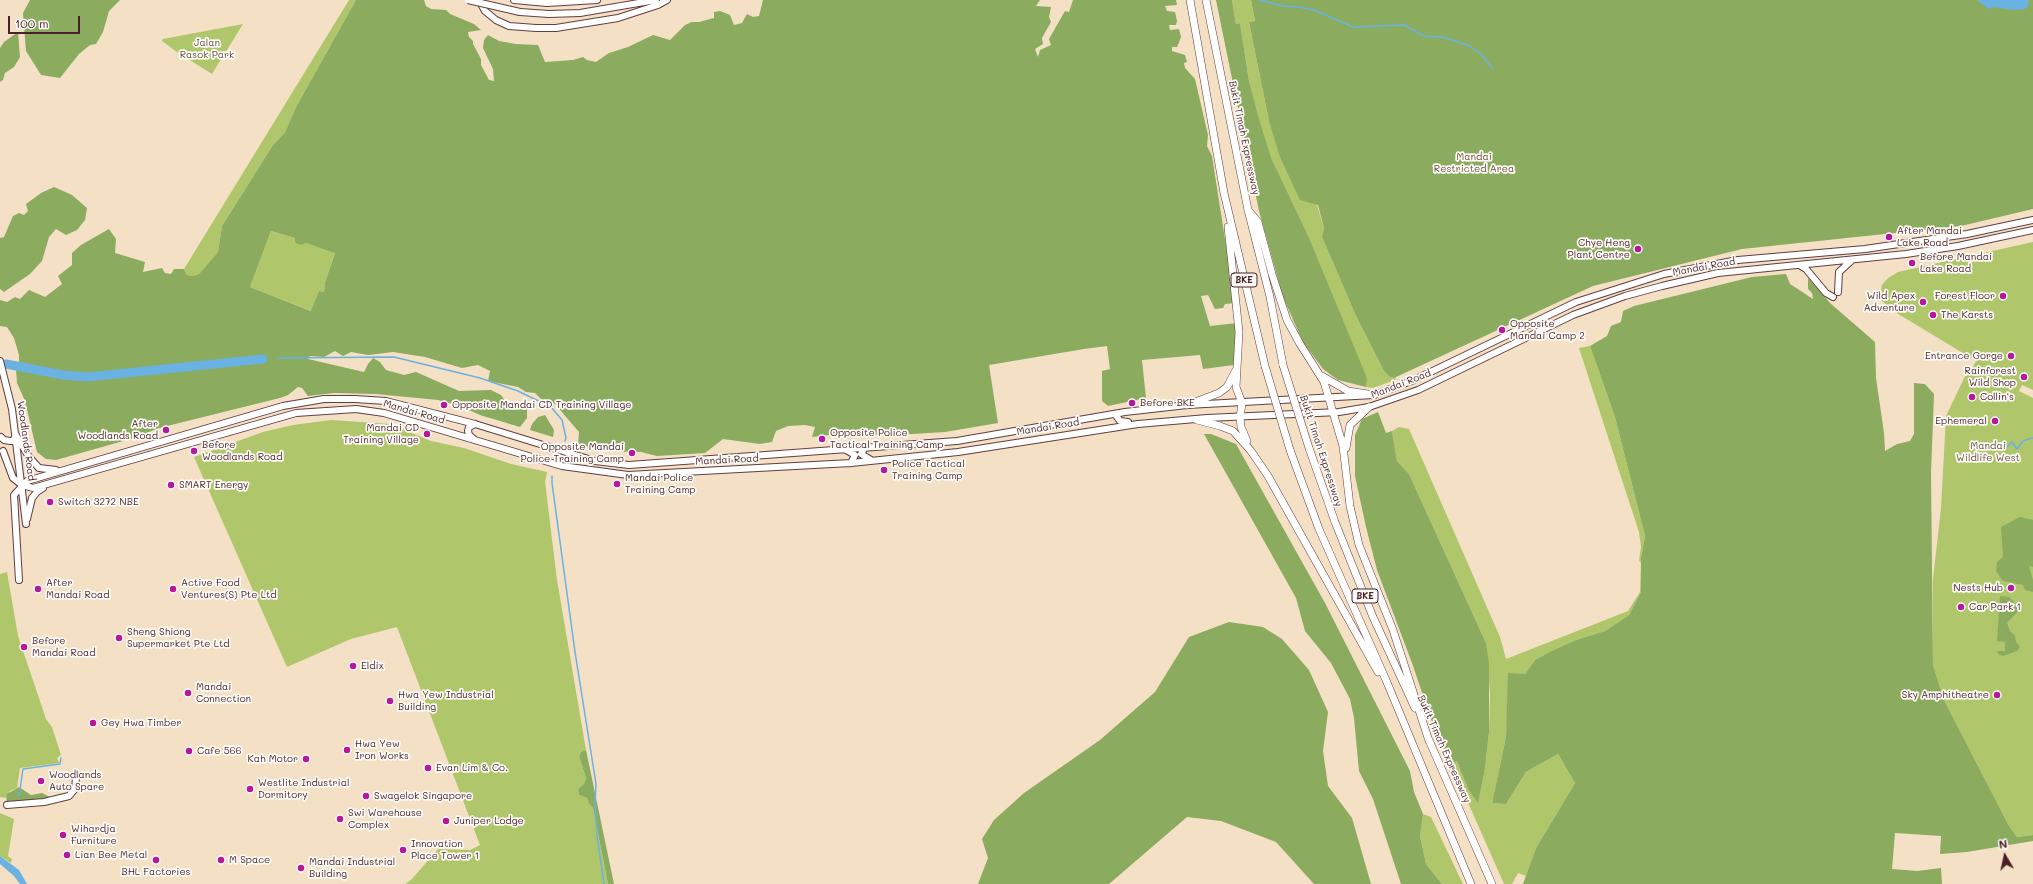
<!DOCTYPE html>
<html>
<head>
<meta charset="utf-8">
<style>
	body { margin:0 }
	#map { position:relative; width:2033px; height:884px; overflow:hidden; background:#f4e0c5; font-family:Mali,sans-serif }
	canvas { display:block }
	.north { position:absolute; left:1985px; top:836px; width:40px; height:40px; -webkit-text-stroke:3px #fdfcf7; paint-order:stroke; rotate:351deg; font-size:11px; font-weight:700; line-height:16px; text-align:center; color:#4a1f2b }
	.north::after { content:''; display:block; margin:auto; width:14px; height:18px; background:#4a1f2b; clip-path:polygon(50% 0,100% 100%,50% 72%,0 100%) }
	.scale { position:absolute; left:8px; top:16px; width:72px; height:18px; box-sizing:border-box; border:2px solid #4a1f2b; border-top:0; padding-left:5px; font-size:12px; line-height:14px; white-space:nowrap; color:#4a1f2b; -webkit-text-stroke:3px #fdfcf7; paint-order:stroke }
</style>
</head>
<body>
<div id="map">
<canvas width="2033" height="884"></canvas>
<div class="north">N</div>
<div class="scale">100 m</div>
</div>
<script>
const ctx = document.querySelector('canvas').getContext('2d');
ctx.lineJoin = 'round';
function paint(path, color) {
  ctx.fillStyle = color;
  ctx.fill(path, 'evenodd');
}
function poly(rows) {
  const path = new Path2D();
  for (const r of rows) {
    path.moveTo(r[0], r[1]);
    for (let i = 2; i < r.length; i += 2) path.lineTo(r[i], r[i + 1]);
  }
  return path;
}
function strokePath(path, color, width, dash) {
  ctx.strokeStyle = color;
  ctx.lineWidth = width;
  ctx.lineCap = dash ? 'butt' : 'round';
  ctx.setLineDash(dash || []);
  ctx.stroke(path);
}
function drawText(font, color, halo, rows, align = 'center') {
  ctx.font = font + ' Mali,sans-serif';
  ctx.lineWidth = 3.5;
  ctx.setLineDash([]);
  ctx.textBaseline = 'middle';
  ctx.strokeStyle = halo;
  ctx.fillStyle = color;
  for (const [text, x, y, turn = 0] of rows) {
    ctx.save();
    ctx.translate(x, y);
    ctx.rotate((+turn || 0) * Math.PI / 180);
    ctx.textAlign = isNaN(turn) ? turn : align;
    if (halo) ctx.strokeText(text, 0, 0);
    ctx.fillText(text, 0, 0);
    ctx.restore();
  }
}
paint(poly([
	[349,0,356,0,296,107,285,134,273,145,222,226,218,252,199,274,193,276,187,275,184,269],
	[1232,0,1251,0,1255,21,1249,22,1269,121,1317,205,1324,228,1322,237,1356,316,1384,371,1390,377,1396,377,1395,380,1373,388,1366,387,1367,379,1272,160,1259,123,1249,81,1240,23,1236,24],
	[243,24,212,74,177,52,162,41,163,39],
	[271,231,295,238,302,245,306,243,335,252,325,282,324,292,319,291,312,311,250,287],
	[2033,242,2033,390,2022,385,2019,391,2033,398,2033,835,2017,837,2009,826,1944,700,1933,665,1933,579,1941,508,1946,416,1969,368,1972,369,1976,361,1895,312,1882,301,1880,294,1882,285,1888,278,1898,272],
	[1590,346,1615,417,1645,536,1641,558,1642,562,1641,592,1629,615,1605,631,1576,640,1535,660,1525,674,1508,707,1506,737,1492,803,1506,804,1526,772,1558,754,1575,783,1536,848,1526,876,1518,873,1512,884,1504,884,1451,764,1457,761,1468,789,1478,802,1485,769,1489,732,1490,694,1486,643,1409,474,1397,461,1392,431,1399,427,1409,429,1500,637,1506,659,1628,611,1640,592,1641,563,1639,560,1641,547,1639,532,1579,348],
	[331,420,390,424,431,441,464,448,511,464,547,472,545,482,557,580,586,750,581,752,579,756,586,778,584,784,578,789,579,795,587,798,589,804,593,808,608,884,405,884,412,879,438,849,470,850,480,845,397,627,351,639,287,667,194,457,263,432,293,425],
	[7,572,18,636,46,719,52,727,61,755,57,758,59,763,20,768,17,788,10,791,6,798,0,797,0,574],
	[0,813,14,819,8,856,12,859,11,863,0,856],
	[1423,814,1431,817,1463,884,1442,884,1426,864,1420,836]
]), '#afc66b');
paint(poly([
	[30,0,120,0,109,11,103,32,96,44,90,45,79,54,60,78,41,75,26,51,23,13],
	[356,0,424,0,426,6,431,9,446,10,450,14,474,24,481,30,468,32,469,37,473,41,473,44,481,59,481,65,489,80,494,81,493,69,483,48,484,40,488,35,499,41,516,44,538,45,545,62,573,60,583,57,587,60,596,62,609,53,628,47,653,35,670,40,685,25,692,22,699,22,714,18,714,12,720,11,730,15,734,25,742,23,747,14,753,17,759,16,763,0,1040,0,1036,6,1051,7,1049,17,1051,22,1042,38,1043,44,1035,49,1038,57,1040,50,1051,45,1049,39,1065,11,1069,12,1073,0,1176,0,1177,5,1165,6,1167,11,1175,12,1177,21,1176,25,1169,25,1170,30,1179,29,1181,37,1177,47,1172,47,1172,51,1185,55,1187,62,1184,63,1185,68,1195,79,1208,135,1207,146,1212,156,1235,303,1225,304,1223,308,1215,309,1208,295,1201,296,1210,326,1237,323,1234,365,1203,369,1200,355,1142,360,1146,398,1108,406,1102,401,1102,371,1110,369,1107,346,1084,349,989,365,998,423,945,432,896,435,838,434,812,437,815,427,805,425,788,426,776,431,772,442,760,444,723,439,705,453,657,456,641,452,601,451,578,444,579,432,555,404,542,400,535,393,526,392,518,387,488,381,490,371,478,365,462,368,425,357,393,352,368,355,351,352,343,356,335,351,324,357,310,356,308,359,364,372,368,364,373,358,380,362,386,370,404,375,416,372,459,391,491,390,501,395,508,405,515,403,527,404,527,418,520,427,480,415,460,406,438,400,376,394,334,393,308,396,302,388,298,387,288,395,280,398,159,428,134,438,56,460,46,459,37,452,25,401,17,383,16,369,19,361,19,355,14,338,7,327,0,326,0,300,7,302,15,297,20,299,29,290,45,297,62,284,58,276,72,265,72,253,81,245,109,229,116,239,115,253,145,262,143,272,162,268,165,273,171,274,174,269,184,269,187,275,193,276,199,274,218,252,222,226,273,145,285,133,296,107],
	[271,231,295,238,295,242,298,244,302,245,306,243,335,253,325,282,324,292,319,291,311,311,250,287],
	[1216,0,1232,0,1236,24,1240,23,1249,81,1260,123,1272,160,1309,238,1364,371,1367,379,1366,387,1338,380,1323,369,1303,342,1283,297,1259,211],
	[1251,0,2033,0,2033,209,1961,226,1742,249,1593,286,1396,377,1390,377,1384,371,1356,316,1322,237,1324,228,1318,205,1300,200,1280,157,1269,121,1249,22,1255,21],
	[18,32,20,57,14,67,5,73,3,80,0,82,0,48,4,42],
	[54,187,72,195,87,208,85,220,77,230,66,235,56,229,49,237,42,261,30,274,4,292,0,289,0,238,4,237,13,216,19,213,24,215,28,211,26,204,41,193],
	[1786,274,1790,284,1813,299,1812,293,1808,289,1808,278,1830,303,1875,342,1876,378,1884,433,1885,451,1897,444,1910,441,1914,434,1914,383,1925,384,1934,394,1931,472,1933,665,1944,700,2009,826,2017,837,2033,835,2033,841,1967,852,1940,854,1941,836,1895,833,1892,869,1917,871,1941,868,1942,884,1523,884,1536,848,1575,783,1558,754,1526,772,1506,804,1492,803,1506,737,1508,673,1525,674,1535,660,1552,651,1576,640,1605,631,1629,615,1641,592,1641,558,1645,536,1615,417,1590,346,1607,336,1611,326,1621,322,1623,311,1634,306,1752,277],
	[1378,412,1386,433,1392,431,1397,461,1409,474,1486,643,1489,664,1489,732,1485,769,1478,803,1468,789,1457,761,1451,764,1433,725,1412,663,1377,570,1366,527,1355,476,1355,435,1362,419],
	[545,415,554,430,553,437,530,430,532,424,538,417],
	[1204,434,1211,434,1236,444,1325,603,1410,771,1414,792,1423,814,1420,836,1426,864,1442,884,1401,884,1373,799,1359,771,1354,718,1350,699,1331,663,1305,631,1296,598],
	[2020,517,2033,520,2033,567,2029,566,2033,580,2033,592,2025,590,2023,585,2003,581,1996,571,1997,562,2003,557,2001,527],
	[2000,596,2009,597,2020,609,2007,623,2010,631,2015,636,2016,642,2020,647,2017,651,2003,656,1998,654,1997,651,2005,651,2005,642,1997,641],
	[1229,622,1263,627,1282,639,1309,670,1328,712,1323,751,1328,786,1352,818,1371,884,1314,884,1276,842,1221,821,1187,817,1109,884,978,884,988,858,982,839,994,820,1024,793,1100,740,1155,692,1189,637],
	[586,750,614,884,608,884,593,808,589,804,587,798,579,795,578,789,584,784,586,778,579,756,581,752],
	[19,787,31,795,42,793,50,797,49,799,25,803,6,802,7,794]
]), '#8bab5f');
paint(poly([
	[1977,0,2029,0,2028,6,2025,9,2013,10,1994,7,1988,9],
	[0,856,19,870,27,884,20,884,14,876,0,864]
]), '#6ab2e2');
strokePath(poly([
	[1259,0,1283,6,1298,7,1314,10,1353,27,1404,25,1424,36,1442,37,1468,45,1481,54,1493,69],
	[278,358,394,357,480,378,518,391,551,407,562,420,566,438,565,441],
	[2005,449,2012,442,2017,449,2023,441,2033,438],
	[552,476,552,483,575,652,596,784,595,805,597,836,604,884],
	[19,796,23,769,60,764,61,758]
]), '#6ab2e2', 1.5);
strokePath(poly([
	[6,364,63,375,87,377,263,359]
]), '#6ab2e2', 9);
const primary = poly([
	[479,0,485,11,496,20,509,26,536,28,556,28,618,18,658,5,667,0],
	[514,0,547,3,597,0],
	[520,12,549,14,580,13,656,0],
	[1801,266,1806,269,1826,293,1833,297],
	[1838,292,1839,272,1852,260],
	[0,361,12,409,26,524],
	[1115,414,1120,421,1128,422],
	[1,437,4,440,10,441,13,441,16,435],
	[17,437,29,457,39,468,56,470],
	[475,440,469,435,468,431,469,427,475,424],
	[865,447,861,454,871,460],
	[846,450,855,455,851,463],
	[3,451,13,478,22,485,33,488,296,413,356,409,384,413,562,466,628,475,851,463,958,452,1138,424,1207,418,1339,412,1369,407,1418,390,1573,315,1625,296,1662,286,1718,273,1906,254,1958,246,2033,230],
	[27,519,32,498,37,492,43,488],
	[19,580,14,495,27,481,283,406,324,399,355,399,386,401,475,424,595,461,629,465,957,441,1125,412,1187,405,1374,395,1414,380,1576,302,1664,274,1738,260,1865,249,1967,234,2033,220],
	[7,805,44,802,69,796,75,789,76,778]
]);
const motorway = poly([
	[1190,0,1224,193,1265,366],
	[1206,0,1248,210,1270,297,1283,365],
	[1248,210,1258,222,1272,274,1287,320,1300,344,1324,382,1343,446,1350,506,1359,545,1393,630,1429,741],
	[1228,227,1239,332,1236,387,1242,403,1240,418,1241,427,1247,441],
	[1322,376,1348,391,1374,395],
	[1187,405,1219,393,1227,387,1236,370],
	[1197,420,1220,426,1233,431,1251,451,1268,476,1378,672],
	[1309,448,1335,522,1373,617,1415,708],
	[1346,448,1350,425,1369,407],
	[1290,450,1319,529,1386,680,1471,884],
	[1428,738,1492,884]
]);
strokePath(primary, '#643c42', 8);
strokePath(motorway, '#643c42', 8);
strokePath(primary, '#fff', 6);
strokePath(motorway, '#fff', 7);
const primaryBridge = poly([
	[468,0,520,12]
]);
const motorwayBridge = poly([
	[1283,365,1309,448],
	[1265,366,1290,450]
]);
strokePath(primaryBridge, '#643c42', 8, []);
strokePath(motorwayBridge, '#643c42', 8, []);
strokePath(primaryBridge, '#fff', 6);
strokePath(motorwayBridge, '#fff', 7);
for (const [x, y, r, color] of [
	[1889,237,4,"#b5179e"],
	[1638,249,4,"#b5179e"],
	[1912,263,4,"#b5179e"],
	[2003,296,4,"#b5179e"],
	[1923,302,4,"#b5179e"],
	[1933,315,4,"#b5179e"],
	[1502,330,4,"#b5179e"],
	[2011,356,4,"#b5179e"],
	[2024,377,4,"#b5179e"],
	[1972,397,4,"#b5179e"],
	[1132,403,4,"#b5179e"],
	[444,405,4,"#b5179e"],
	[1995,421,4,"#b5179e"],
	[166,430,4,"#b5179e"],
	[427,434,4,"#b5179e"],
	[822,439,4,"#b5179e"],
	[194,451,4,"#b5179e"],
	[632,453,4,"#b5179e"],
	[884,470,4,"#b5179e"],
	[617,484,4,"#b5179e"],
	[171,485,4,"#b5179e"],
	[50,502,4,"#b5179e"],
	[2011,588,4,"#b5179e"],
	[38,589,4,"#b5179e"],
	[173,589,4,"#b5179e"],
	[1961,607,4,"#b5179e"],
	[119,638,4,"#b5179e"],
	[24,647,4,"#b5179e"],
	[353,666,4,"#b5179e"],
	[188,693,4,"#b5179e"],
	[1997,695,4,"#b5179e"],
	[390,701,4,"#b5179e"],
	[93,723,4,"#b5179e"],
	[347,750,4,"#b5179e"],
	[189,751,4,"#b5179e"],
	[306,759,4,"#b5179e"],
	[428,768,4,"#b5179e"],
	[41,781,4,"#b5179e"],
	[250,789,4,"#b5179e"],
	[366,796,4,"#b5179e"],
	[340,819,4,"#b5179e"],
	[446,821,4,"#b5179e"],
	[63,835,4,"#b5179e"],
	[403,850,4,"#b5179e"],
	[67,855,4,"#b5179e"],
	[156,860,4,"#b5179e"],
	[221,860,4,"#b5179e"],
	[301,868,4,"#b5179e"]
]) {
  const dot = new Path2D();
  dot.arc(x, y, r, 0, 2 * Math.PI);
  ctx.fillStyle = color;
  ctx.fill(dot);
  strokePath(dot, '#fdfcf7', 1.5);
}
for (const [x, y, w] of [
	[1244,280,26],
	[1365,596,26]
]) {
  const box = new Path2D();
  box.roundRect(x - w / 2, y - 7, w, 14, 3);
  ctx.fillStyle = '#fdfcf7';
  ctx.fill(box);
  strokePath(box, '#4a1f2b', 1);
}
drawText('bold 9px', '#4a1f2b', null, [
	["BKE",1244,280],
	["BKE",1365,596]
]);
drawText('10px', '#68513e', '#fdfcf7', [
	["Jalan",207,43],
	["Rasok Park",207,55],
	["Mandai",1474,157],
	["Restricted Area",1474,169],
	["Mandai",1988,446],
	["Wildlife West",1988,458]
]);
drawText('10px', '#4a1f2b', '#fdfcf7', [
	["Bukit Timah Expressway",1244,138,78],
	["Mandai Road",1704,267,-10],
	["Mandai Road",1401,384,-21],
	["Mandai Road",414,412,16],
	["Mandai Road",1048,427,-9],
	["Woodlands Road",26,441,82],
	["Bukit Timah Expressway",1321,451,72],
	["Mandai Road",727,460,-3],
	["Bukit Timah Expressway",1444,749,66]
]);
drawText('10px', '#4a1f2b', '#fdfcf7', [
	["After Mandai",1897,231],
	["Lake Road",1897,243],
	["Chye Heng",1630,243,"right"],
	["Plant Centre",1630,255,"right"],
	["Before Mandai",1920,257],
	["Lake Road",1920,269],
	["Wild Apex",1915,296,"right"],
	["Adventure",1915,308,"right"],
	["Forest Floor",1995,296,"right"],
	["The Karsts",1941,315],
	["Opposite",1510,324],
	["Mandai Camp 2",1510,336],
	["Entrance Gorge",2003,356,"right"],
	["Rainforest",2016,371,"right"],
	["Wild Shop",2016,383,"right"],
	["Collin's",1980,397],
	["Before BKE",1140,403],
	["Opposite Mandai CD Training Village",452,405],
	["Ephemeral",1987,421,"right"],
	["After",158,424,"right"],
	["Woodlands Road",158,436,"right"],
	["Mandai CD",419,428,"right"],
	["Training Village",419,440,"right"],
	["Opposite Police",830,433],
	["Tactical Training Camp",830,445],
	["Before",202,445],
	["Woodlands Road",202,457],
	["Opposite Mandai",624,447,"right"],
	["Police Training Camp",624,459,"right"],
	["Police Tactical",892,464],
	["Training Camp",892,476],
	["Mandai Police",625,478],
	["Training Camp",625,490],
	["SMART Energy",179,485],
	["Switch 3272 NBE",58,502],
	["After",46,583],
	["Mandai Road",46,595],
	["Active Food",181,583],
	["Ventures(S) Pte Ltd",181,595],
	["Nests Hub",2003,588,"right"],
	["Car Park 1",1969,607],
	["Sheng Shiong",127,632],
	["Supermarket Pte Ltd",127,644],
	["Before",32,641],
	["Mandai Road",32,653],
	["Eldix",361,666],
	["Mandai",196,687],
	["Connection",196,699],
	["Hwa Yew Industrial",398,695],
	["Building",398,707],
	["Sky Amphitheatre",1989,695,"right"],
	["Gey Hwa Timber",101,723],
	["Hwa Yew",355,744],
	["Iron Works",355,756],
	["Cafe 566",197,751],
	["Kah Motor",298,759,"right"],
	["Evan Lim & Co.",436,768],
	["Woodlands",49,775],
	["Auto Spare",49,787],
	["Westlite Industrial",258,783],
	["Dormitory",258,795],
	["Swagelok Singapore",374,796],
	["Swi Warehouse",348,813],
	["Complex",348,825],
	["Juniper Lodge",454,821],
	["Wihardja",71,829],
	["Furniture",71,841],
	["Innovation",411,844],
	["Place Tower 1",411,856],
	["Lian Bee Metal",75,855],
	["M Space",229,860],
	["Mandai Industrial",309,862],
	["Building",309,874],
	["BHL Factories",156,872,"center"]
], 'left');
</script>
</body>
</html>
